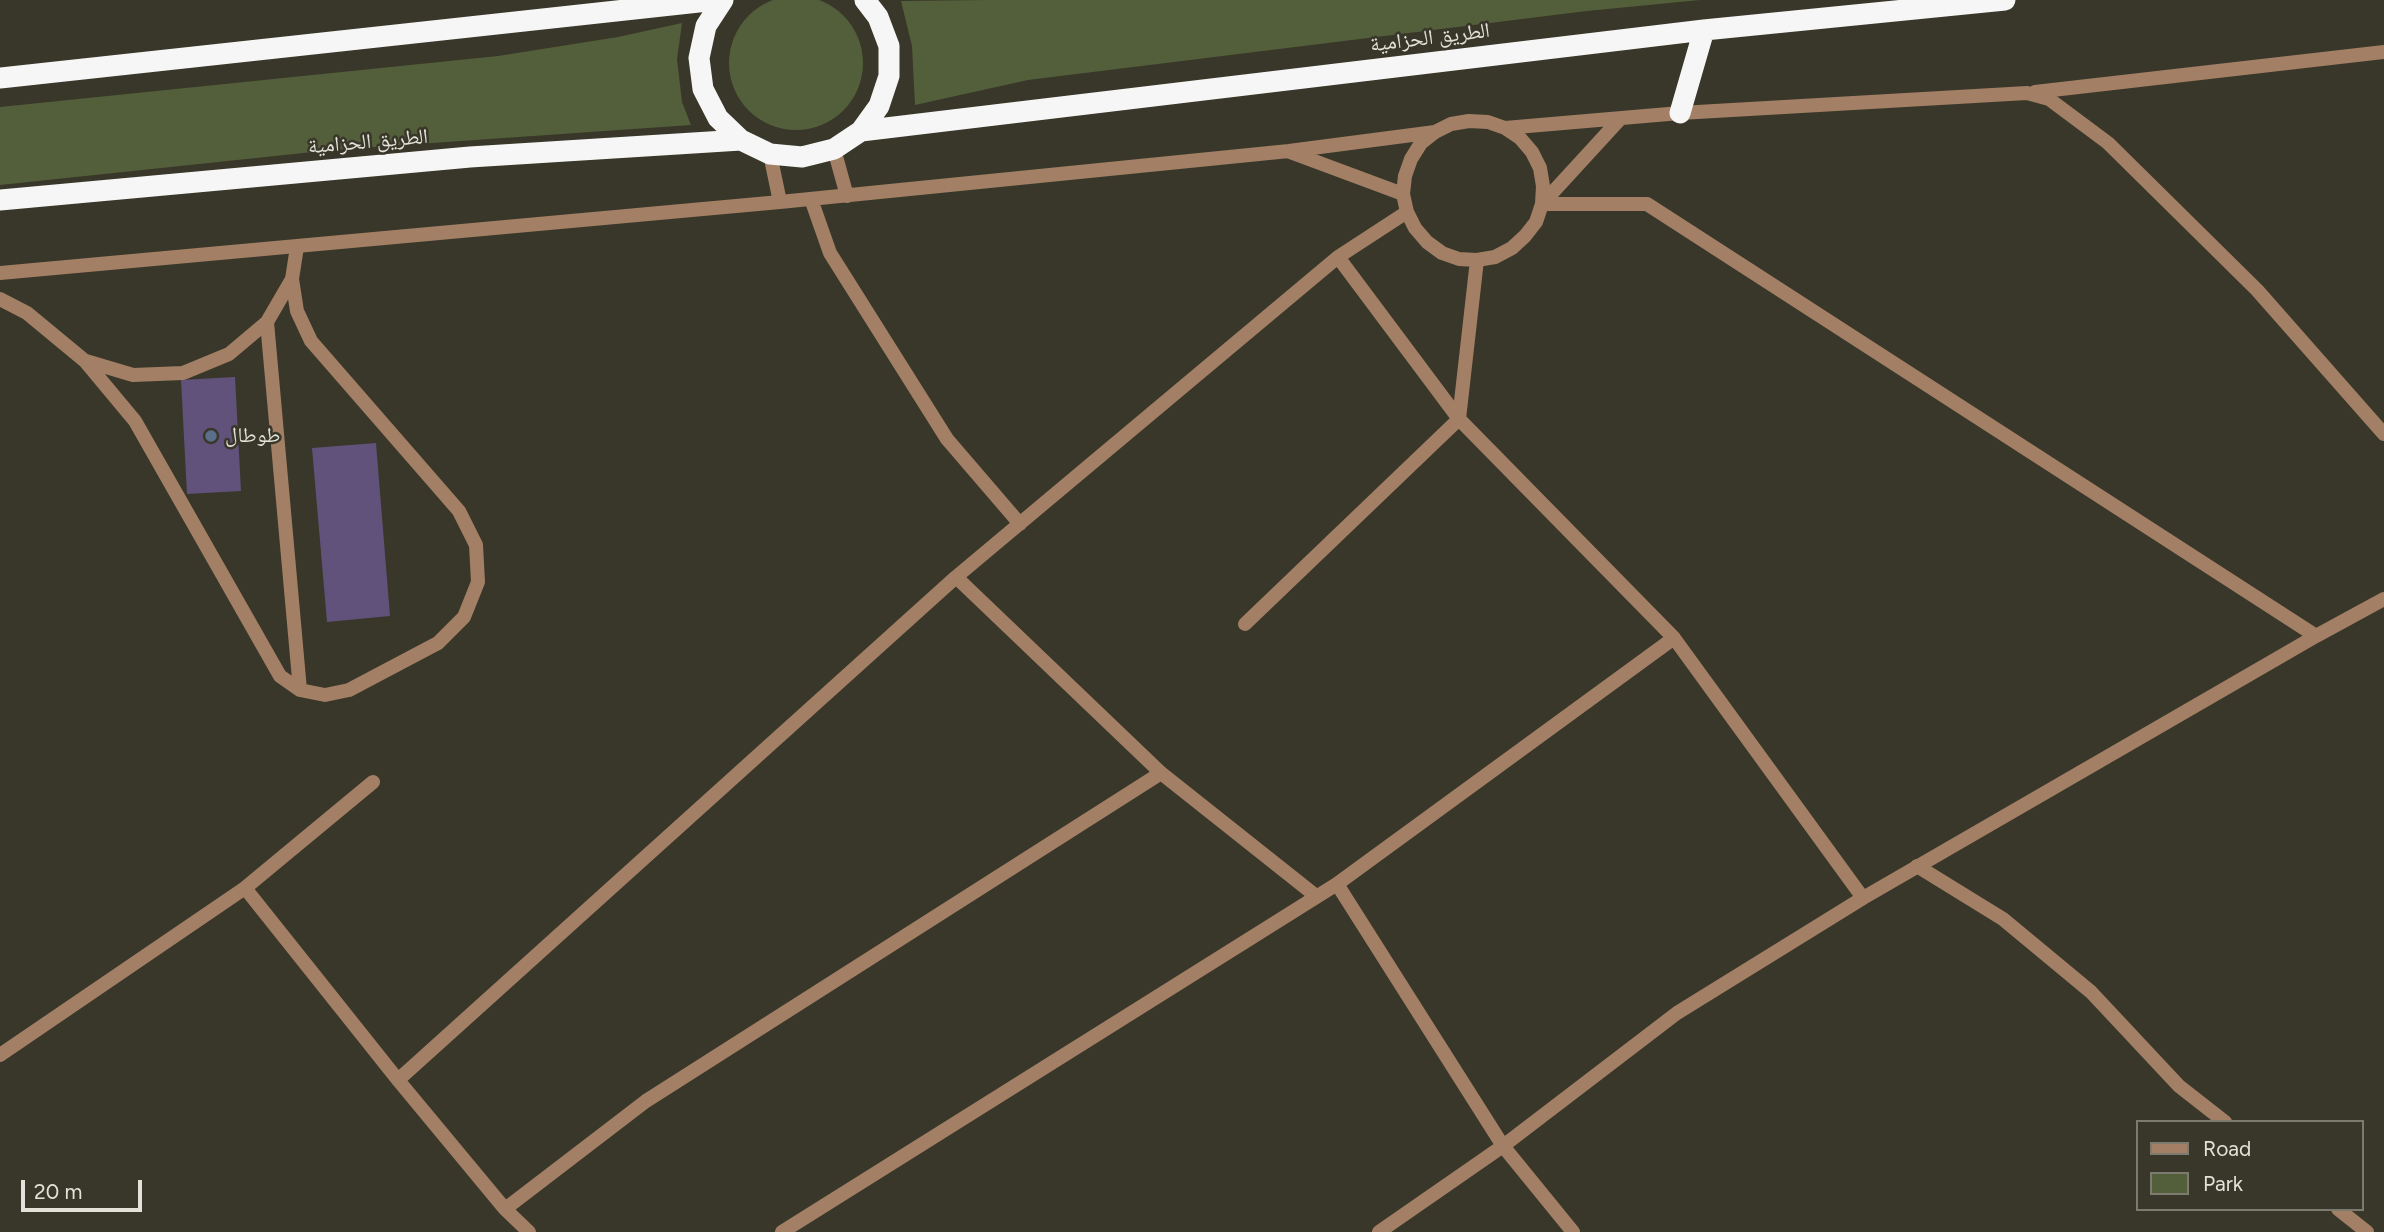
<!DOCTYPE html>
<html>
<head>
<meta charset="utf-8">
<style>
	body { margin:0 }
	#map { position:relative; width:2384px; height:1232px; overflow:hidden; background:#393729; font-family:Figtree,sans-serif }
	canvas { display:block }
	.legend { position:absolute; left:2136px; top:1120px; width:228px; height:91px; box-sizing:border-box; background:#393729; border:2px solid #7d7b6f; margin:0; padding:9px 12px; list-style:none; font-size:21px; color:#e3e2d9 }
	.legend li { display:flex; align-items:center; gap:14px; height:35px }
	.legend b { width:35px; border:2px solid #7d7b6f }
	.scale { position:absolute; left:21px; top:1180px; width:121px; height:32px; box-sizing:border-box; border:4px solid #e3e2d9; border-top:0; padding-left:9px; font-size:21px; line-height:24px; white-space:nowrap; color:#e3e2d9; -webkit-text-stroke:5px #393729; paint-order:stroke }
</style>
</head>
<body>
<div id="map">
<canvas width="2384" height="1232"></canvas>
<ul class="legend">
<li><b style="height:9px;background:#a27f65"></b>Road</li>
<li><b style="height:19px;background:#535e3a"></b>Park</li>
</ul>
<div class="scale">20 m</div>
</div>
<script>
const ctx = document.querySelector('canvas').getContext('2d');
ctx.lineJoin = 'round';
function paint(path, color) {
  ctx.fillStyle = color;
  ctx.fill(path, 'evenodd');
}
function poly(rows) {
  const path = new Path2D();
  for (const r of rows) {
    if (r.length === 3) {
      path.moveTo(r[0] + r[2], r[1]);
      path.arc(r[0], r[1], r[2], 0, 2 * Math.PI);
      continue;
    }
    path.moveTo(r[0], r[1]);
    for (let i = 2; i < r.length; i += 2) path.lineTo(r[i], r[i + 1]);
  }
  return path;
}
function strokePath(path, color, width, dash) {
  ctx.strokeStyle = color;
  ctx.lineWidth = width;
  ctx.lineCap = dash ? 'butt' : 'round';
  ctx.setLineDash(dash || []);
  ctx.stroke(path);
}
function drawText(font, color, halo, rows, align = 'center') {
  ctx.font = font + ' Figtree,"Noto Naskh Arabic",sans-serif';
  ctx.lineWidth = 5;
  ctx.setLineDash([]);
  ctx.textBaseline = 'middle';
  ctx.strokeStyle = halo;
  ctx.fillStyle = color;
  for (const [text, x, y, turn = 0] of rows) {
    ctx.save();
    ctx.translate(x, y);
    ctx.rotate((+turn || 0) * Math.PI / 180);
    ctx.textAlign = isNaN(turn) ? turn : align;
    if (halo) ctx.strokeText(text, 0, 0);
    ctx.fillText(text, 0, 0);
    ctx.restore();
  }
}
paint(poly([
	[796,63,67],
	[987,0,1700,0,1587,11,1028,80,915,105,912,46,901,1],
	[682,23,677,59,682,102,691,125,332,150,0,185,0,107,498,56,618,37]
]), '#535e3a');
paint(poly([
	[235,377,241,491,187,494,181,380],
	[376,443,390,616,327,622,312,448]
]), '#60527a');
strokePath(poly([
	[0,299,27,313,85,361,135,421,280,676,300,690,325,695,349,690,438,643,464,617,478,582,476,545,459,511,311,341,297,311,292,279,297,247],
	[267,322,300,690],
	[86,361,133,375,183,373,229,354,267,322,292,279],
	[1917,866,2003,919,2091,992,2179,1086,2225,1122],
	[2338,1209,2367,1232]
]), '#a27f65', 14);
strokePath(poly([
	[2035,92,2384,52],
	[1505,128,1680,113,2027,93,2049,99,2108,143,2257,290,2384,434],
	[834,149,847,196],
	[1290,152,1403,194],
	[770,154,780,202],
	[811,199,830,253,947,439,1020,524],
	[1542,204,1647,204,2316,636],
	[1542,204,1543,186,1540,168,1532,152,1520,138,1505,128,1488,122,1469,121,1451,124,1435,132,1421,143,1411,159,1405,176,1403,194,1407,212,1415,228,1427,242,1442,253,1459,259,1477,260,1495,257,1512,248,1525,236,1536,222,1542,204,1620,119],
	[1338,257,1459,419,1674,638,1863,898],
	[0,273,780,202,1289,151,1435,132],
	[956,577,1161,773,1316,896],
	[1245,624,1459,419,1477,260],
	[1337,884,1503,1146,1573,1232],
	[245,888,398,1080,505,1209,529,1232],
	[0,1055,245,888,373,782],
	[398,1080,956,577,1338,257,1407,212],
	[505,1209,646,1101,1161,773],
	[782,1232,1337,884,1674,638],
	[1379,1232,1503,1146,1677,1013,1863,898,2316,636,2384,599]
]), '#a27f65', 14);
strokePath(poly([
	[723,0,706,26,699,58,703,89,718,118,741,140,770,154,802,157,834,149,861,131,879,106,889,76,889,46,878,17,865,0],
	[0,78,717,0],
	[1680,113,1704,30],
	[861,131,1704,30,2005,0],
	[0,200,470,157,741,140]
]), '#f6f6f6', 21);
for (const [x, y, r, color] of [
	[211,436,7,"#5c6f8a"]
]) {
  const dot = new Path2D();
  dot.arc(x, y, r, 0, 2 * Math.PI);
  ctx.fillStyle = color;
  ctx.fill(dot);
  strokePath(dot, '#393729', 2.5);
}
drawText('21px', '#e3e2d9', '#393729', [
	["الطريق الحزامية",1430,38,-7],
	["الطريق الحزامية",368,142,-5]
]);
drawText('21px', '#e3e2d9', '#393729', [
	["طوطال",225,436]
], 'left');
</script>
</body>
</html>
